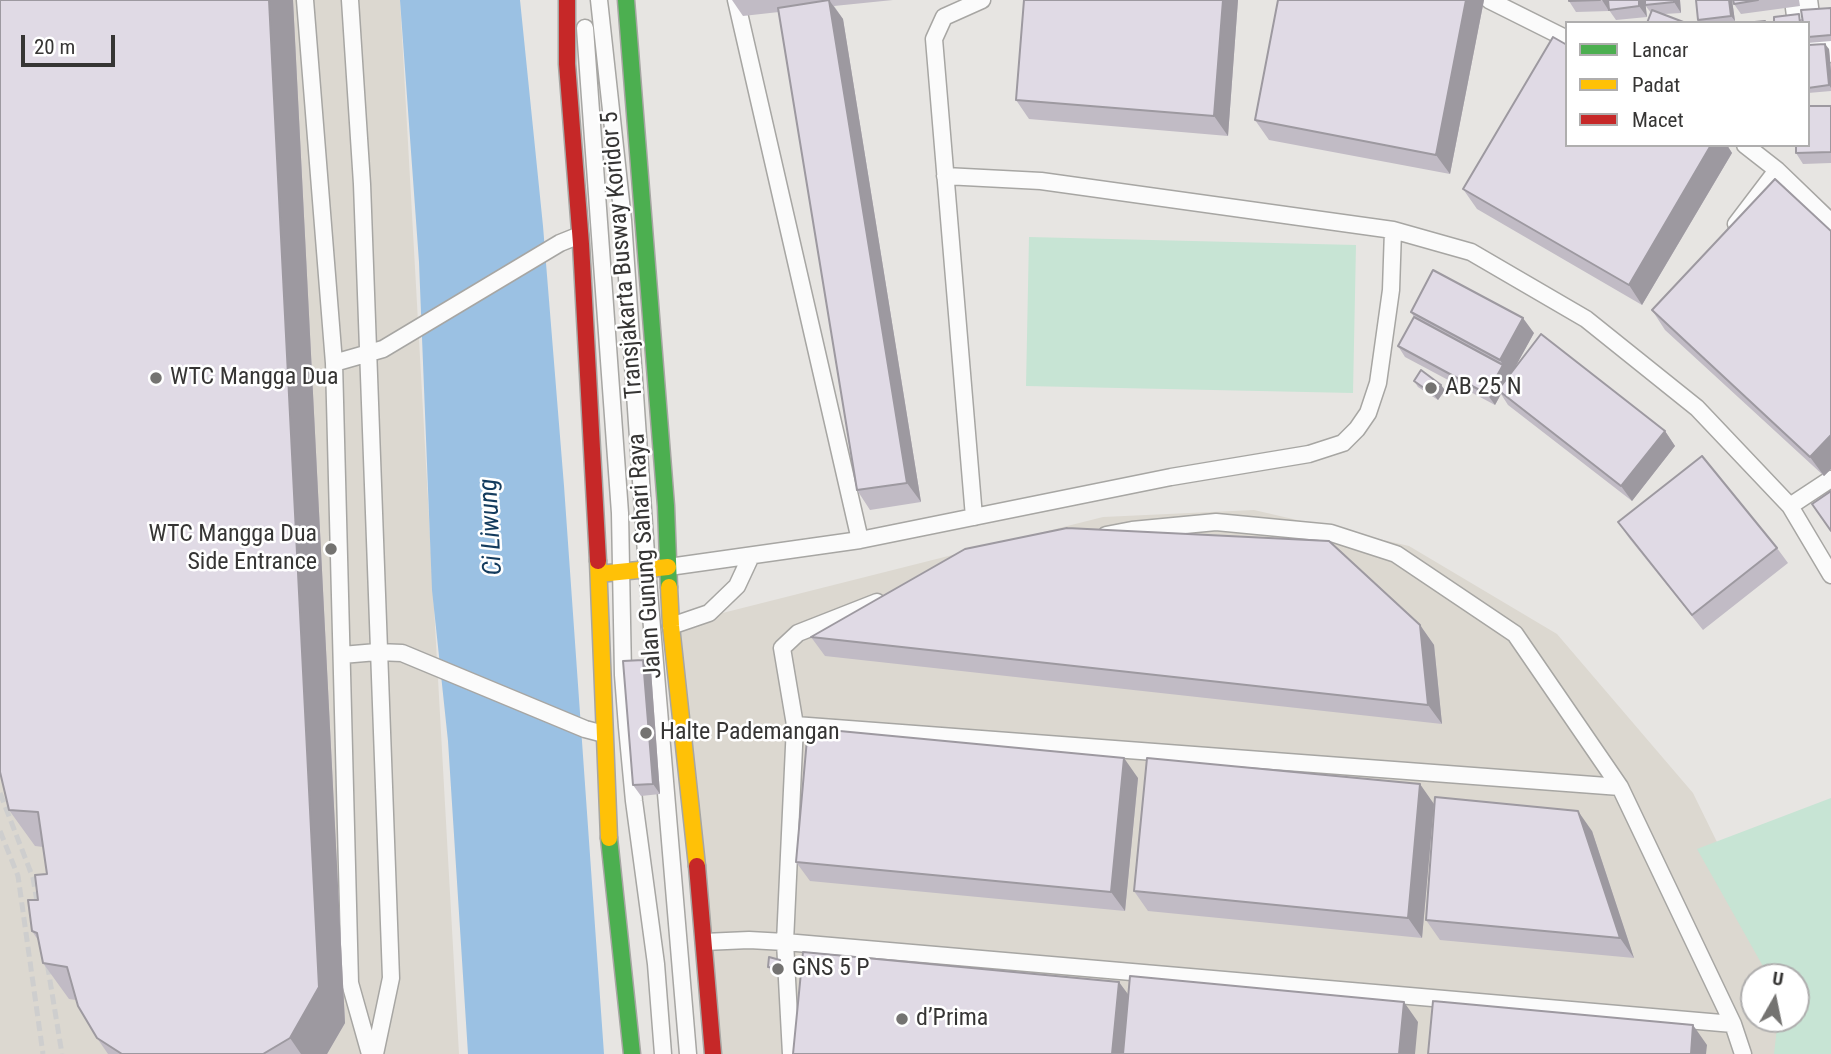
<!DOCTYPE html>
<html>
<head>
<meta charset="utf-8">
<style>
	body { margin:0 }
	#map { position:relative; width:1831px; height:1054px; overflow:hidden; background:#e7e5e2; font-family:"Roboto Condensed",sans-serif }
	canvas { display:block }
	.legend { position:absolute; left:1565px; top:21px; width:245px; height:126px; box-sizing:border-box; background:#fff; border:2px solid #afaeae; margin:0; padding:9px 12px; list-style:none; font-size:21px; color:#363534 }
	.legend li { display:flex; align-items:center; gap:14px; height:35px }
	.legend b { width:35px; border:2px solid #afaeae }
	.north { position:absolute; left:1740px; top:963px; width:70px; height:70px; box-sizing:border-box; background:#fff; border:2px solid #afaeae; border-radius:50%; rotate:9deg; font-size:19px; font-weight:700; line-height:28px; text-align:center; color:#363534 }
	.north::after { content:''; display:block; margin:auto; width:24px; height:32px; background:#747371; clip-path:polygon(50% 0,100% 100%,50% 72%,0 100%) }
	.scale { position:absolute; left:21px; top:35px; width:94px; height:32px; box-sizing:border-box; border:4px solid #363534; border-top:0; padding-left:9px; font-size:21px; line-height:24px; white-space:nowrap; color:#363534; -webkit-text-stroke:5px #fff; paint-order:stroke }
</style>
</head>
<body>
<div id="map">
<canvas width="1831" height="1054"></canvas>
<ul class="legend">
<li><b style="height:9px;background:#4caf50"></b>Lancar</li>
<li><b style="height:9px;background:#ffc107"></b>Padat</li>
<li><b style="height:9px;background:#c62828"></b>Macet</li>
</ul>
<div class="north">U</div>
<div class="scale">20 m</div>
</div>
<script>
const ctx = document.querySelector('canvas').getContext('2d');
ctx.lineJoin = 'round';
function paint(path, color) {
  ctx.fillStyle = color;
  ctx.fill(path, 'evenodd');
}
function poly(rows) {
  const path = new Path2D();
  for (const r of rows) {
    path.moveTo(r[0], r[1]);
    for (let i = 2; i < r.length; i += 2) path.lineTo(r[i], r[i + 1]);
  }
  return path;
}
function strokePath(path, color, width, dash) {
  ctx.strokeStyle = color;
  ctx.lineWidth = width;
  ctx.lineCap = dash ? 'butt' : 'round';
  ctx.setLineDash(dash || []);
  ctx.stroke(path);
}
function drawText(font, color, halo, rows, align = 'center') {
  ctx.font = font + ' "Roboto Condensed",sans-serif';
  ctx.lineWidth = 5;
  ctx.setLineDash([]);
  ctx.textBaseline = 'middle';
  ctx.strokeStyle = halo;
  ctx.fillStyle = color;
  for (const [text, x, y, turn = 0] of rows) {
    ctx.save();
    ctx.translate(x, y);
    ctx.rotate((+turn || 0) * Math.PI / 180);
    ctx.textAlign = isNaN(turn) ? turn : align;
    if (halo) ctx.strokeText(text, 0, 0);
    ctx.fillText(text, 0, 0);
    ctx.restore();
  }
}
paint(poly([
	[0,0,400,0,459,1054,0,1054],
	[1254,510,1409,546,1557,634,1693,793,1783,977,1754,977,1754,1019,1796,1019,1814,1054,711,1054,671,626,1103,517]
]), '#dcd8d0');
paint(poly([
	[1029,237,1356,245,1353,393,1026,386],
	[1831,798,1831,1054,1774,1054,1778,1019,1796,1019,1796,977,1769,977,1697,849]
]), '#c7e4d4');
paint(poly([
	[400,0,520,0,543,226,564,486,604,1054,468,1054,448,741,432,590,419,262]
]), '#9bc1e3');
const lane = poly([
	[305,0,334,363,350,983,370,1054],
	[350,0,362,184,391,978,375,1054],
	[599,0,623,220,647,568,688,1054],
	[736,0,860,540],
	[1489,0,1567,39],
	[585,28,620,513,623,675,627,727,634,801,656,964,663,1054],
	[1745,145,1777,170,1831,222],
	[945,176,1041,181,1393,230,1471,252,1586,319,1697,408,1790,506,1831,575],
	[1736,224,1777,170],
	[334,363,383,349,560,243,580,235],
	[1790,506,1831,479],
	[974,517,934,39,944,17,982,0],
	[1106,535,1132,530,1216,522,1331,533,1396,554,1515,634,1620,787,1733,1024,1743,1054],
	[669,567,860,540,1171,477,1309,454,1343,443,1357,429,1368,413,1378,383,1391,290,1393,230],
	[671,626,709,613,737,586,751,556],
	[342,655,377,652,402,653,585,729,604,734],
	[795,725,1620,787],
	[704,942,749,940,785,942,1733,1024],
	[791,1054,785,942,795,725,782,648,798,633,877,602]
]);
const street = poly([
	[1801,0,1804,23],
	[1808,48,1831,46]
]);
const fast = poly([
	[626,0,666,506,669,587],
	[609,838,632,1054]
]);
const slow = poly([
	[598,561,609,838],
	[599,574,668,567],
	[669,587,671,626,697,866]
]);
const jam = poly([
	[567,0,567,64,581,244,598,561],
	[697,866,713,1054]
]);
strokePath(lane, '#a7a6a3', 19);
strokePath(street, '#a7a6a3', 35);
strokePath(fast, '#a7a6a3', 19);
strokePath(slow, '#a7a6a3', 19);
strokePath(jam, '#a7a6a3', 19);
strokePath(lane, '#fbfbfb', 16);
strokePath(street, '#fbfbfb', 32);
strokePath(fast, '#4caf50', 16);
strokePath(slow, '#ffc107', 16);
strokePath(jam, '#c62828', 16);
strokePath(poly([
	[0,793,33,878,40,919],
	[0,831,18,876,43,1054],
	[45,950,62,1054]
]), '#cecece', 5, [10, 5]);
paint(poly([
	[0,0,293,0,345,1023,327,1054,108,1054,97,1038,76,1000,69,999,43,963,38,940,32,931,38,900,47,874,43,847,35,846,9,810],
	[732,0,893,0,834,6,843,19,921,502,870,510,857,490,779,12,743,16],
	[1238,0,1228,136,1029,119,1016,100],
	[1278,0,1484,0,1450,174,1269,140,1255,120],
	[1608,0,1609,11,1576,12,1569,1],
	[1645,0,1647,17,1616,20,1609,10],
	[1680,0,1681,13,1664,14,1651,13,1645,5],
	[1696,0,1732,0,1735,21,1722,23,1700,23,1698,20],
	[1733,0,1799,0,1800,6,1741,14,1734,4],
	[1831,8,1831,41,1808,43,1808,23,1774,23,1802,19],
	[1808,45,1829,49,1831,71,1831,91,1808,93],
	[1831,106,1831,163,1803,164,1796,153],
	[1567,145,1727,145,1732,153,1642,305,1477,209,1463,189],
	[1831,231,1831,469,1824,476,1665,330,1652,310],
	[1411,312,1534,333,1514,369,1665,431,1675,446,1632,501,1508,405,1501,394,1495,405,1405,357,1398,346,1414,317],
	[1414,381,1445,390,1438,400,1418,387],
	[1618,522,1777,548,1788,563,1703,630,1629,538],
	[1420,625,1434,645,1442,724,825,656,811,637],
	[651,670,660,794,641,796,633,785],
	[1138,778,1125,911,810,881,796,862],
	[1434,804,1422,938,1148,911,1134,891],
	[1592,831,1634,958,1440,940,1426,920],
	[780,960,784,965,782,974,771,972,768,967]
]), '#c1bbc5');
paint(poly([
	[269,0,293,0,345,1023,327,1054,301,1054,290,1038],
	[829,0,843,19,921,502,907,483],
	[1223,0,1238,0,1228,136,1214,116],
	[1466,0,1484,0,1450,174,1436,155],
	[1602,0,1608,0,1609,11],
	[1639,0,1645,0,1647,17,1639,6],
	[1674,0,1680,0,1681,13,1674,2],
	[1729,0,1732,0,1735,21,1731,16],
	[1825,44,1829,49,1831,71,1831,88,1829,85],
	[1711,145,1727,145,1732,153,1642,305,1629,285],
	[1523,318,1534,333,1501,393,1498,390,1501,394,1495,405,1487,394,1503,365,1500,360],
	[1441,385,1445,390,1438,400,1434,395],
	[1665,431,1675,446,1632,501,1621,486],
	[1831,435,1831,469,1824,476,1810,457],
	[1420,625,1434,645,1442,724,1428,705],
	[643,660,651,670,660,794,653,784],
	[1124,758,1138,778,1125,911,1111,892],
	[1420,784,1434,804,1422,938,1408,918],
	[1578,811,1592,831,1634,958,1620,938],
	[780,960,784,965,782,974,778,968],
	[1119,982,1133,1001,1128,1054,1112,1054],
	[1404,1002,1418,1022,1415,1054,1399,1054],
	[1693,1025,1707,1045,1706,1054,1691,1054]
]), '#9d99a0');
const building = poly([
	[0,0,269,0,319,987,290,1038,263,1054,122,1054,97,1038,78,1006,67,967,43,963,37,933,32,931,28,900,38,900,35,875,47,874,38,812,9,810,0,772,0,0],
	[829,0,907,483,857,490,778,8,829,0],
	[1024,0,1223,0,1214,116,1016,100,1024,0],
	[1278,0,1466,0,1436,155,1255,120,1278,0],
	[1569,0,1600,0,1569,1,1569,0],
	[1608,0,1639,0,1639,6,1609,10,1608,0],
	[1645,0,1674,0,1674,2,1645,5,1645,0],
	[1696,0,1729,0,1731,16,1698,20,1696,0],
	[1733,0,1758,0,1734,4,1733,0],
	[1831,8,1831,35,1808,37,1808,23,1803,23,1801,10,1831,8],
	[1652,10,1686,23,1647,23,1652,10],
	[1799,14,1800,23,1774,23,1774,17,1799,14],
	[1765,21,1765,23,1744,23,1765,21],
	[1553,37,1567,45,1567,145,1711,145,1629,285,1463,189,1553,37],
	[1825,44,1829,85,1808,88,1808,45,1825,44],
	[1808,106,1831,106,1831,152,1796,153,1796,145,1808,145,1808,106],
	[1775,179,1831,231,1831,435,1810,457,1652,310,1775,179],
	[1433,270,1523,318,1500,360,1411,312,1433,270],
	[1414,317,1503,365,1487,394,1398,346,1414,317],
	[1541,334,1665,431,1621,486,1498,390,1541,334],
	[1421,370,1441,385,1434,395,1414,381,1421,370],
	[1702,456,1777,548,1692,615,1618,522,1702,456],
	[1831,491,1831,531,1812,504,1831,491],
	[1067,528,1329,541,1420,625,1428,705,811,637,965,549,1067,528],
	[643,660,653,784,633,785,623,661,643,660],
	[808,728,1124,758,1111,892,796,862,808,728],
	[1147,758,1420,784,1408,918,1134,891,1147,758],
	[1435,797,1578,811,1620,938,1426,920,1435,797],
	[803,952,1119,982,1112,1054,793,1054,803,952],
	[769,957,780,960,778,968,768,967,769,957],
	[1130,976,1404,1002,1399,1054,1123,1054,1130,976],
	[1433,1001,1693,1025,1691,1054,1428,1054,1433,1001]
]);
paint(building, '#e0dae5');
strokePath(building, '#9d99a0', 2);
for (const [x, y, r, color] of [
	[156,378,7,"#747371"],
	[1431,388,7,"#747371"],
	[331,549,7,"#747371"],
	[646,733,7,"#747371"],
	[778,969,7,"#747371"],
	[902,1019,7,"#747371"]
]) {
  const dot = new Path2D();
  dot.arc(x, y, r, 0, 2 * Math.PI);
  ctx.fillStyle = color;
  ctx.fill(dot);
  strokePath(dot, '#fff', 2.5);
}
drawText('24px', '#363534', '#fff', [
	["Transjakarta Busway Koridor 5",623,255,-95],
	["Jalan Gunung Sahari Raya",646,556,-94]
]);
drawText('24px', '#363534', '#fff', [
	["WTC Mangga Dua",170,378],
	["AB 25 N",1445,388],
	["WTC Mangga Dua",317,535,"right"],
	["Side Entrance",317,563,"right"],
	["Halte Pademangan",660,733],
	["GNS 5 P",792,969],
	["d’Prima",916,1019]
], 'left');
drawText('italic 26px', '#133b5d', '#fff', [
	["Ci Liwung",492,527,-93]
]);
</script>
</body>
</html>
